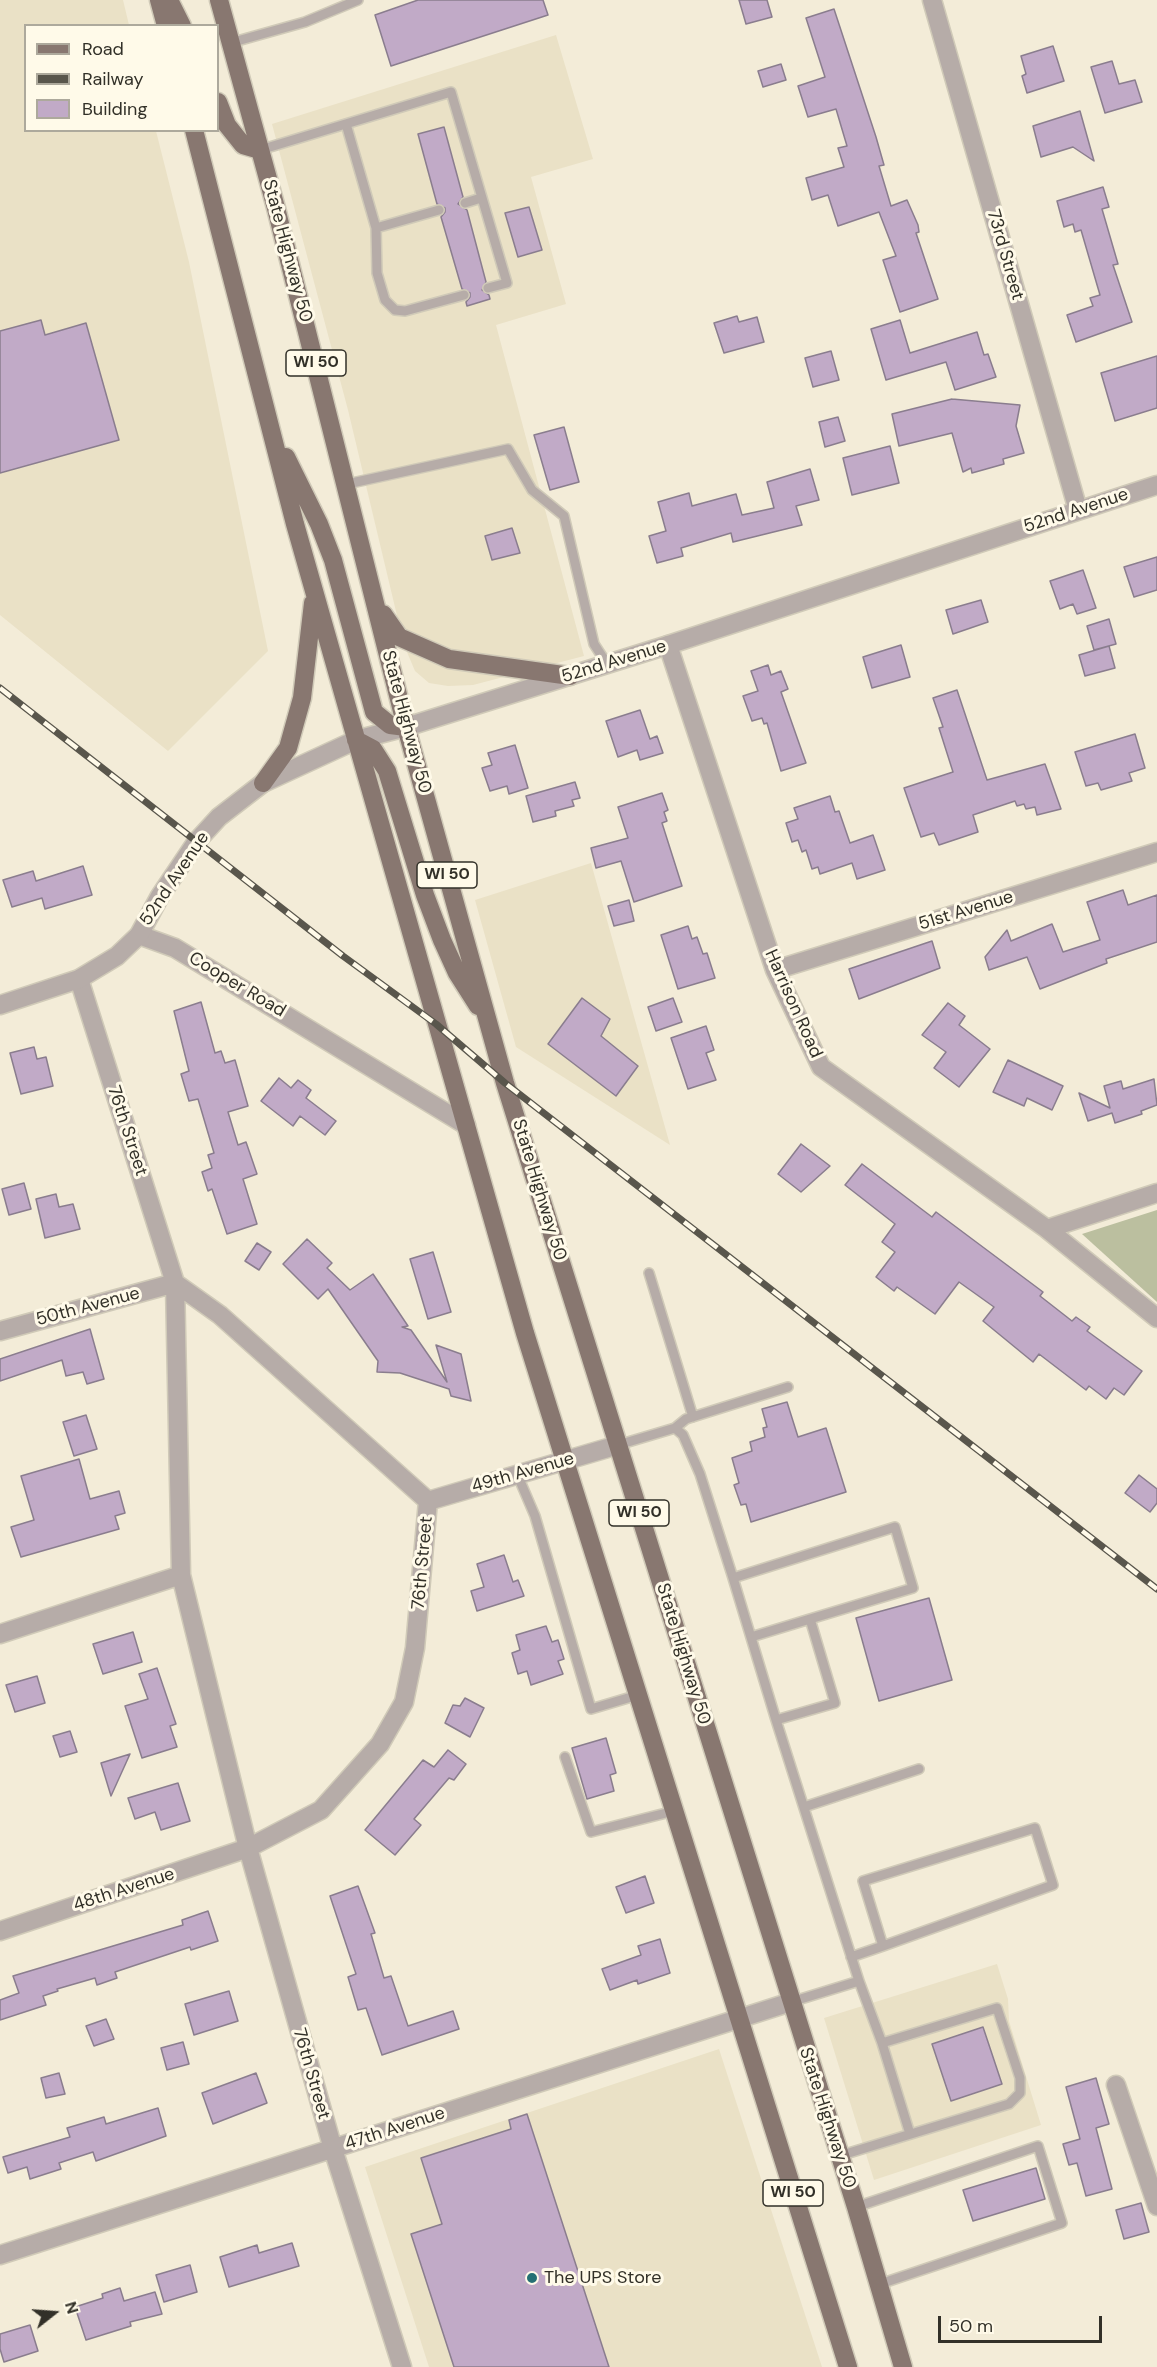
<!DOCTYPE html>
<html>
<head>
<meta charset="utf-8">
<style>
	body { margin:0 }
	#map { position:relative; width:1157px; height:2367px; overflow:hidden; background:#f3ecd8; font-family:"DM Sans",sans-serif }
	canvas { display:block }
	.legend { position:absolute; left:24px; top:24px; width:195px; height:108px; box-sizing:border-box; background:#fffae9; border:2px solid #ada99c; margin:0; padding:8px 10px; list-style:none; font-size:18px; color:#323028 }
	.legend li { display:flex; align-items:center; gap:12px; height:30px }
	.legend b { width:30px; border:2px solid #ada99c }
	.north { position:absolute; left:24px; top:2283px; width:60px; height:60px; -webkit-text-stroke:4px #fffae9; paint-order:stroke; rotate:73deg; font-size:16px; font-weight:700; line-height:24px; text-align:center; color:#323028 }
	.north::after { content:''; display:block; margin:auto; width:21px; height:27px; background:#323028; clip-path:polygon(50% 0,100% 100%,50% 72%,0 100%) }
	.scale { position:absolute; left:938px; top:2316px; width:164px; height:27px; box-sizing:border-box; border:3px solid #323028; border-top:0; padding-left:8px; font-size:18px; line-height:21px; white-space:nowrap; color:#323028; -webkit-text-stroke:4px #fffae9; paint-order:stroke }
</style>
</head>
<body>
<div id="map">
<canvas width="1157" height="2367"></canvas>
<ul class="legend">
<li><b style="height:8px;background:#887770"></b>Road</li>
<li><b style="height:8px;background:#59564c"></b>Railway</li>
<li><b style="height:16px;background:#c1aac7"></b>Building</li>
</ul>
<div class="north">N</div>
<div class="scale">50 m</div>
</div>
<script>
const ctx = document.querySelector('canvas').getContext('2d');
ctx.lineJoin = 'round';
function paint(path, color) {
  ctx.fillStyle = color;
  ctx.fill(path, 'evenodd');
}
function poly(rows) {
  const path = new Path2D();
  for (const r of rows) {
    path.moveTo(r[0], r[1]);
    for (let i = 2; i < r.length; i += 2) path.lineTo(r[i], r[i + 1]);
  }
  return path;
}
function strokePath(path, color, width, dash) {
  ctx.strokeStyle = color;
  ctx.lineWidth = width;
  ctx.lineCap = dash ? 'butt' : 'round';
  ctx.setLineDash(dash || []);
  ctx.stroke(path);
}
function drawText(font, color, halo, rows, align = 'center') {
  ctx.font = font + ' "DM Sans",sans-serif';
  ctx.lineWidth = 6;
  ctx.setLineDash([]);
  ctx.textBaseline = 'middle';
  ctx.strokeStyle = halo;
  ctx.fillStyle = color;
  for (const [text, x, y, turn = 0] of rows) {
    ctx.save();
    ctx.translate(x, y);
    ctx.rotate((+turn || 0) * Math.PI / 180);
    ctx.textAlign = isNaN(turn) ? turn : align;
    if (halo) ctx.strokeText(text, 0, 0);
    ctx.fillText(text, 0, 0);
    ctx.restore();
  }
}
paint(poly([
	[0,0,123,0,129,25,26,26,26,130,156,131,189,262,268,651,168,751,0,615],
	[556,35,593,159,531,177,566,304,496,325,584,656,473,685,448,686,429,683,415,671,404,645,348,410,272,124],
	[591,863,670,1145,516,1047,475,900],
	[997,1964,1008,1999,1009,2021,1041,2125,874,2180,824,2018],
	[719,2049,822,2367,429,2367,365,2167]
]), '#eae1c6');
paint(poly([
	[1157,1210,1157,1302,1082,1234]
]), '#bbbf9f');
const building = poly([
	[418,0,543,0,548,15,391,66,375,15,418,0],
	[739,0,767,0,772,17,746,24,739,0],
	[834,9,876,137,884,165,879,166,891,206,907,200,918,225,919,232,916,233,938,299,900,312,883,260,896,256,879,212,838,226,828,195,812,200,806,178,844,167,838,148,847,146,836,109,808,117,798,86,825,77,806,18,834,9],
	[1053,46,1064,81,1027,93,1022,76,1026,74,1021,56,1053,46],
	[1112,61,1119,84,1135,80,1142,102,1105,113,1091,67,1112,61],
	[781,64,786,80,763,87,758,71,781,64],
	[1080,111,1094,161,1073,147,1041,157,1033,126,1080,111],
	[444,127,463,197,458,204,467,210,486,282,482,290,489,295,490,299,467,306,466,302,470,297,470,293,462,289,441,217,445,212,445,208,437,204,418,134,444,127],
	[1103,187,1109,207,1102,209,1118,264,1113,265,1132,322,1076,342,1067,315,1093,306,1090,298,1100,295,1081,230,1075,232,1073,224,1064,227,1057,201,1103,187],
	[529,207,542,250,518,257,505,213,529,207],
	[737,316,739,322,757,317,764,342,724,353,714,323,737,316],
	[41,320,45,335,86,323,119,440,0,473,0,331,41,320],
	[900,320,910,353,977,332,984,355,988,354,996,377,955,390,946,362,886,380,871,329,900,320],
	[831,351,839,380,813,387,805,358,831,351],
	[1157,356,1157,408,1115,421,1101,373,1157,356],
	[952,399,1020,405,1016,426,1024,453,1003,459,1004,464,972,473,971,468,963,472,952,433,899,446,892,414,952,399],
	[838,417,845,441,825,447,819,422,838,417],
	[564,427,579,482,550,490,534,435,564,427],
	[890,446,899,483,852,495,843,458,890,446],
	[810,469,819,500,796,506,802,525,733,542,731,533,681,548,683,556,657,563,649,536,666,531,658,502,689,493,692,506,736,494,742,515,774,508,767,482,810,469],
	[512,528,520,553,492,560,485,536,512,528],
	[1157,557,1157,590,1134,597,1124,567,1157,557],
	[1083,570,1096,608,1077,614,1073,604,1060,609,1050,581,1083,570],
	[981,600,988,622,953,634,946,610,981,600],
	[1109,619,1116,644,1094,650,1087,626,1109,619],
	[901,645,910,677,872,688,863,657,901,645],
	[1109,646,1115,668,1085,676,1079,655,1109,646],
	[768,665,771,675,781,671,788,689,781,692,806,763,781,771,767,723,764,724,762,718,752,721,743,696,758,691,751,671,768,665],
	[957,690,987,780,1045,764,1061,809,1037,815,1035,807,1026,809,1024,804,1017,806,1015,801,973,815,978,832,939,845,934,833,921,837,904,788,953,772,939,728,943,727,933,698,957,690],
	[640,710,650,739,657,736,663,753,640,760,637,750,618,757,606,721,640,710],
	[1135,734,1145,768,1129,773,1132,781,1101,790,1098,783,1086,786,1075,752,1135,734],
	[515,745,528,788,509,794,507,786,490,791,482,768,492,765,488,753,515,745],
	[575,782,580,798,572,800,574,806,555,811,556,816,533,822,526,796,575,782],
	[662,793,668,810,664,812,667,821,662,823,682,886,634,902,621,861,596,868,591,848,628,838,618,807,662,793],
	[830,796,835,812,839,811,850,843,873,835,885,870,857,879,852,863,820,874,818,867,812,869,806,850,802,852,798,840,792,842,786,823,798,819,794,808,830,796],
	[83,866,92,895,45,909,42,898,12,907,3,880,33,871,36,881,83,866],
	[1123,890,1128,905,1157,895,1157,942,1106,959,1107,963,1040,989,1027,957,989,970,985,957,1007,930,1011,941,1052,924,1063,952,1100,940,1087,902,1123,890],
	[629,900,634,921,614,926,608,906,629,900],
	[688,926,692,939,697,937,703,954,707,953,715,978,678,989,661,935,688,926],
	[932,941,940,968,859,999,849,969,932,941],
	[582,998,610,1019,601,1036,638,1066,616,1096,548,1044,582,998],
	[673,998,682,1022,656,1031,648,1007,673,998],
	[201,1002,215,1053,221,1051,225,1063,235,1060,248,1106,228,1112,238,1145,246,1142,257,1174,243,1179,257,1224,227,1234,212,1189,208,1191,202,1172,212,1168,208,1155,214,1153,198,1099,189,1101,181,1074,189,1071,174,1011,201,1002],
	[948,1003,965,1016,959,1025,990,1049,959,1087,934,1068,946,1052,922,1035,948,1003],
	[706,1026,714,1050,706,1053,716,1080,688,1089,671,1038,706,1026],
	[34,1047,37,1059,46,1057,53,1086,21,1094,10,1053,34,1047],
	[1008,1060,1063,1086,1052,1110,1027,1098,1024,1106,993,1092,1008,1060],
	[279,1078,291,1088,298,1080,311,1090,306,1098,336,1121,325,1135,300,1116,293,1126,261,1101,279,1078],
	[1154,1079,1157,1105,1141,1111,1142,1114,1115,1123,1112,1113,1088,1121,1079,1093,1110,1108,1104,1086,1121,1081,1123,1089,1154,1079],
	[801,1144,830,1166,801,1192,778,1174,801,1144],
	[862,1164,932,1217,936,1212,1043,1292,1040,1296,1072,1321,1076,1317,1090,1327,1087,1331,1142,1371,1124,1395,1114,1388,1106,1399,1089,1386,1086,1390,1039,1354,1033,1362,983,1321,994,1307,959,1282,935,1314,897,1287,894,1291,876,1277,895,1252,882,1242,895,1224,845,1185,862,1164],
	[24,1183,31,1209,9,1215,2,1189,24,1183],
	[56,1194,59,1207,73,1204,80,1229,45,1238,36,1199,56,1194],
	[307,1239,332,1263,327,1268,350,1290,373,1274,408,1326,402,1327,411,1330,447,1382,436,1345,461,1354,471,1401,451,1396,449,1389,400,1373,377,1372,378,1361,328,1289,318,1299,283,1264,307,1239],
	[257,1243,271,1252,259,1270,245,1261,257,1243],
	[433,1252,451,1312,428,1319,410,1259,433,1252],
	[90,1329,104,1379,87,1384,83,1372,66,1376,62,1360,0,1381,0,1359,90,1329],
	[787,1402,798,1437,826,1428,846,1492,751,1522,746,1504,741,1505,734,1485,739,1483,732,1458,752,1451,750,1442,765,1437,763,1428,767,1427,762,1409,787,1402],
	[86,1415,97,1449,74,1456,63,1422,86,1415],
	[79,1459,90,1499,119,1491,125,1513,115,1516,119,1529,21,1557,11,1527,34,1520,21,1476,79,1459],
	[1139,1475,1157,1489,1157,1503,1150,1512,1125,1493,1139,1475],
	[504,1555,513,1582,518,1580,524,1596,477,1611,471,1591,484,1587,477,1564,504,1555],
	[929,1598,952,1680,879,1701,856,1618,929,1598],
	[546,1626,552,1642,558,1640,564,1659,558,1661,563,1674,531,1685,527,1671,518,1674,512,1653,520,1650,516,1635,546,1626],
	[133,1632,142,1662,103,1674,93,1644,133,1632],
	[157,1668,176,1724,170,1726,177,1747,142,1758,125,1706,148,1699,139,1674,157,1668],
	[37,1676,45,1703,15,1712,6,1685,37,1676],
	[465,1698,484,1708,470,1737,445,1723,453,1705,460,1706,465,1698],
	[70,1731,77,1752,60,1757,53,1736,70,1731],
	[606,1738,616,1773,610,1775,614,1791,587,1799,572,1748,606,1738],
	[448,1750,466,1764,454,1780,449,1778,414,1819,421,1825,395,1855,365,1830,423,1760,434,1767,448,1750],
	[130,1754,111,1796,101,1763,130,1754],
	[178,1783,190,1821,161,1830,155,1812,135,1819,128,1798,178,1783],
	[645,1876,654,1903,626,1913,616,1887,645,1876],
	[358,1886,375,1933,371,1934,384,1978,391,1976,408,2026,453,2011,459,2029,382,2055,366,2008,358,2010,348,1977,356,1974,330,1896,358,1886],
	[208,1911,218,1941,191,1950,190,1947,115,1972,117,1978,97,1985,95,1978,57,1989,58,1991,43,1996,46,2005,0,2020,0,2000,19,1993,13,1976,183,1925,182,1920,208,1911],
	[660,1939,670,1973,638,1984,637,1980,610,1990,602,1969,641,1955,638,1946,660,1939],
	[229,1991,238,2021,194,2035,185,2004,229,1991],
	[106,2019,114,2039,94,2046,86,2026,106,2019],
	[983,2027,1002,2084,951,2101,932,2044,983,2027],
	[183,2042,189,2064,167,2070,161,2048,183,2042],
	[59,2073,65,2094,46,2098,41,2078,59,2073],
	[256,2073,267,2103,213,2124,202,2093,256,2073],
	[1096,2078,1109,2124,1096,2128,1112,2189,1086,2196,1077,2163,1069,2165,1063,2144,1080,2139,1066,2087,1096,2078],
	[158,2108,166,2136,96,2161,93,2152,59,2163,61,2169,30,2179,27,2167,8,2173,3,2157,70,2137,67,2128,104,2117,106,2124,158,2108],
	[527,2114,609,2367,454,2367,411,2234,442,2224,421,2158,511,2129,509,2120,527,2114],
	[1036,2168,1045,2199,973,2221,963,2190,1036,2168],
	[1141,2203,1149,2232,1124,2239,1116,2210,1141,2203],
	[292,2243,299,2266,229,2287,220,2257,257,2245,259,2253,292,2243],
	[190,2265,197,2292,164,2302,156,2275,190,2265],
	[120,2288,124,2301,155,2292,162,2314,130,2322,131,2326,86,2340,75,2307,103,2298,102,2294,120,2288],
	[30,2325,38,2351,4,2362,0,2349,0,2334,30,2325]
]);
paint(building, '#c1aac7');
strokePath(building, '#8a7d8e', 1.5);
const service = poly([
	[230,43,305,22,358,0],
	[346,124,376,228,439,210],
	[260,150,451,92,507,283,488,288],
	[465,203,481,198],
	[376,228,377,273,385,300,395,310,405,311,464,295],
	[347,484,508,449,532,490,564,516,594,644,607,664],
	[649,1273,693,1417],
	[675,1428,686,1419,788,1387],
	[618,1445,675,1428,683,1435,700,1474,733,1578,895,1527,913,1588,810,1619,835,1703,776,1720,733,1578],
	[517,1474,535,1516,591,1709,638,1695],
	[751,1637,810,1619],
	[776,1720,859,1981,882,2043],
	[565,1757,591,1832,674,1811],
	[804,1807,919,1769],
	[851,1957,883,1946,1053,1885,1035,1828,863,1881,883,1946],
	[791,2002,859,1981],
	[839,2156,1009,2104,1020,2093,1020,2078,997,2008,882,2043,910,2134],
	[856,2207,1038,2146,1062,2223,877,2285]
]);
const minor = poly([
	[932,0,1078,510],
	[668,645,775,970,821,1067,1047,1229,1157,1318],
	[139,935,175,948,466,1125],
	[775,970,1157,852],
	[79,979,175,1283,181,1575,248,1848,333,2149,402,2367],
	[1047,1229,1157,1193],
	[0,1331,175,1283,220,1315,428,1501,415,1648,404,1702,380,1744,321,1810,248,1848,0,1931],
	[428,1501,618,1445],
	[0,1634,181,1575],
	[1116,2085,1157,2206],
	[0,2255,791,2002]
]);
const tertiary = poly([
	[0,1005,79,979,117,956,139,935,160,896,197,841,219,817,263,783,356,740,406,727,668,645,1157,485]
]);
const primary = poly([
	[159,0,166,26],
	[169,0,182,26],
	[219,0,276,208,406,727,505,1083,856,2207,903,2367],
	[218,102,227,125,243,145,260,150],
	[194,130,295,524,525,1333,848,2367],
	[286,457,319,524,333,560,374,712,390,725,406,727],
	[383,614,399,637,449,659,570,676],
	[356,740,373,749,387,771,425,895,442,940,457,973,478,1006],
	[263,783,288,748,302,698,313,603]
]);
strokePath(service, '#d0cab8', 12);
strokePath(minor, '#d0cab8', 21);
strokePath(tertiary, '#d0cab8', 21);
strokePath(primary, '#d0cab8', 21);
strokePath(service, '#b6aca8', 9);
strokePath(minor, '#b6aca8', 18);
strokePath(tertiary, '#b6aca8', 18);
strokePath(primary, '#887770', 18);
const rail = poly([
	[0,688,343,956,436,1024,505,1083,1157,1589]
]);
strokePath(rail, '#59564c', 7);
strokePath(rail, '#fffae9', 4.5, [14]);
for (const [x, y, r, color] of [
	[532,2278,6,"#257074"]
]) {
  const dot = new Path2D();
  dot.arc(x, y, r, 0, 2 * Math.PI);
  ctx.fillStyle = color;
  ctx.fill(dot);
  strokePath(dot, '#fffae9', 2);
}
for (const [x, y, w] of [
	[316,363,60],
	[447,875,60],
	[639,1513,60],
	[793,2193,60]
]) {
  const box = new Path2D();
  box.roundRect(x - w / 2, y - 13, w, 26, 4.5);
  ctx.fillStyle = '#fffae9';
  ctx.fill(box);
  strokePath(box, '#323028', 1.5);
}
drawText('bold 16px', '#323028', null, [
	["WI 50",316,363],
	["WI 50",447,875],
	["WI 50",639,1513],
	["WI 50",793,2193]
]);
drawText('18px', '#323028', '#fffae9', [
	["State Highway 50",287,251,75],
	["73rd Street",1005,255,74],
	["52nd Avenue",1076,511,-18],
	["52nd Avenue",614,662,-17],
	["State Highway 50",406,722,75],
	["52nd Avenue",175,879,-56],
	["51st Avenue",966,911,-17],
	["Cooper Road",237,985,31],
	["Harrison Road",793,1004,66],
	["76th Street",127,1131,72],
	["State Highway 50",539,1190,73],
	["50th Avenue",88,1307,-15],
	["49th Avenue",523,1473,-16],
	["76th Street",423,1563,-85],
	["State Highway 50",683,1654,73],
	["48th Avenue",124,1890,-18],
	["76th Street",311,2074,74],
	["State Highway 50",827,2118,72],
	["47th Avenue",395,2129,-18]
]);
drawText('18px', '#323028', '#fffae9', [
	["The UPS Store",544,2278]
], 'left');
</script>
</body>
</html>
